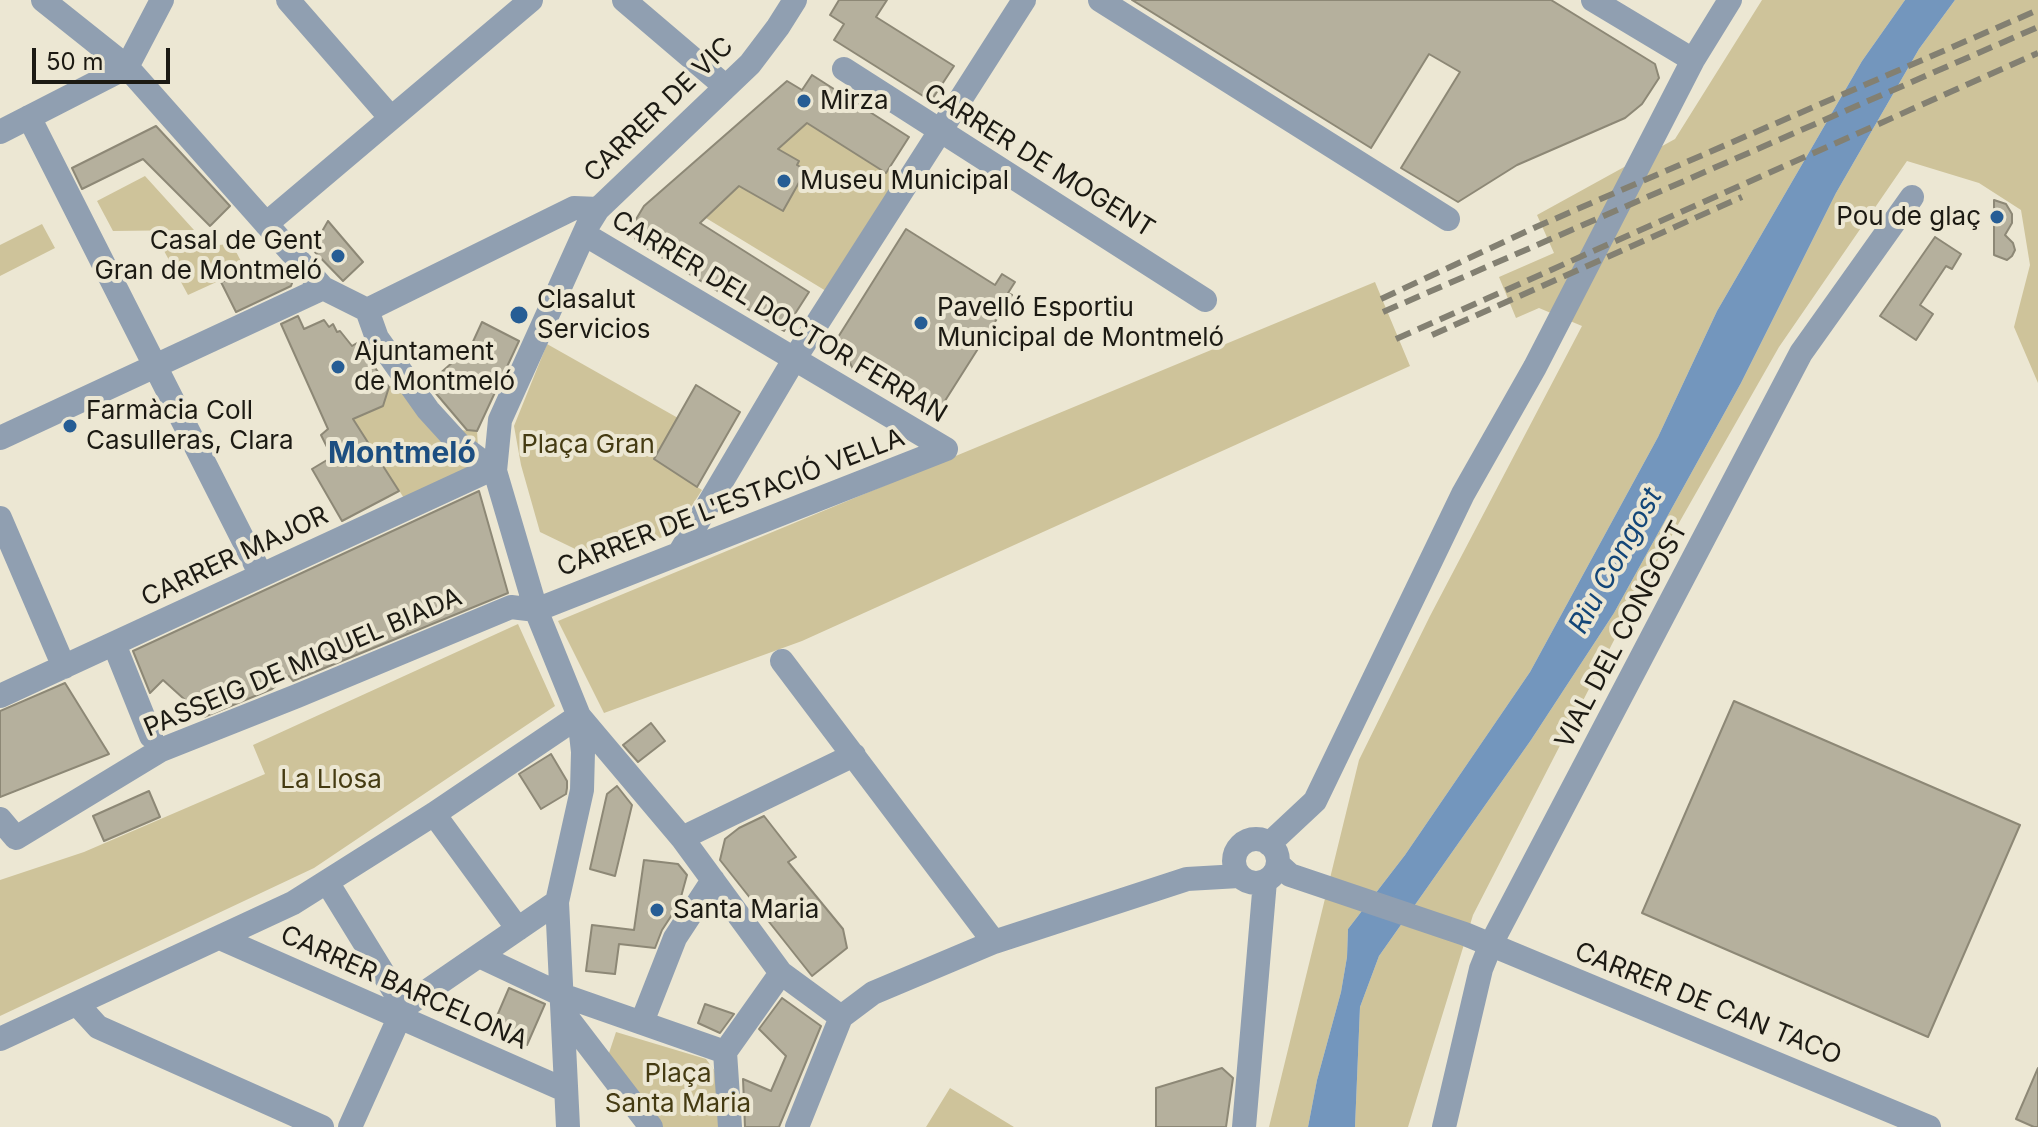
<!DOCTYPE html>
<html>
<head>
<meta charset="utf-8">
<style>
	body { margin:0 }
	#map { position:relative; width:2038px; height:1127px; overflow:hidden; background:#ece7d3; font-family:Inter,sans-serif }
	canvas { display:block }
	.scale { position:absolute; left:32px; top:48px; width:138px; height:36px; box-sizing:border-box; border:4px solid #1c1a13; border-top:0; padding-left:10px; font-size:24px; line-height:28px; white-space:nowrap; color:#1c1a13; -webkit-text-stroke:6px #ece7d3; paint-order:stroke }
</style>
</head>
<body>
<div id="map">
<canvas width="2038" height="1127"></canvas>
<div class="scale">50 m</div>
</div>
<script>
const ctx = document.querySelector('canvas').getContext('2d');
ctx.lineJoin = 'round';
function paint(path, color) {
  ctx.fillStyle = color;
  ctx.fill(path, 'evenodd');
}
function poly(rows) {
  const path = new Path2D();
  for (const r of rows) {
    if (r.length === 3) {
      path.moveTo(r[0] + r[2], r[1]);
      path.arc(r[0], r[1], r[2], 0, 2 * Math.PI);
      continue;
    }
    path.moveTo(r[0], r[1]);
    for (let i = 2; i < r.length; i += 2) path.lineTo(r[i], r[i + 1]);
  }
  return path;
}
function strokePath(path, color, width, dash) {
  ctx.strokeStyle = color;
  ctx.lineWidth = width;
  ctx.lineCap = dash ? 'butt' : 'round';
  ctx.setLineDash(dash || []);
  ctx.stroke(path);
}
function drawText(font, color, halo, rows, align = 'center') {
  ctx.font = font + ' Inter,sans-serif';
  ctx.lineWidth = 8;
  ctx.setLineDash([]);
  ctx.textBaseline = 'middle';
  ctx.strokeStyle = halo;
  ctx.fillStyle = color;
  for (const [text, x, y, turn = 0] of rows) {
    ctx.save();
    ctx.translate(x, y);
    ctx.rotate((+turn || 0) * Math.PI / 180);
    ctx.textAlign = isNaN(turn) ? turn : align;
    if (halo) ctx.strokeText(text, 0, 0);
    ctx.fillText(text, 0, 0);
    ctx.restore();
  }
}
paint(poly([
	[1762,0,1905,0,1862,61,1717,311,1658,437,1530,672,1405,855,1348,929,1347,957,1341,992,1317,1080,1308,1127,1269,1127,1359,760,1430,616,1582,326,1539,308,1516,318,1499,277,1554,253,1537,215,1675,139],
	[1955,0,2038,0,2038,383,2014,327,2030,265,2021,210,1979,183,1907,161,1779,347,1630,609,1473,915,1408,1127,1355,1127,1360,1007,1379,956,1531,740,1614,613,1741,383,1836,193,1919,49],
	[808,121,899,177,826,291,701,215],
	[145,176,194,230,113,231,97,201],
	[42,224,55,248,0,276,0,245],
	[232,244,245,269,188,295,163,249],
	[1375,282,1410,366,802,641,604,713,558,621],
	[547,344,678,418,654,459,702,490,674,533,598,560,540,532,521,465,514,426],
	[410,373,455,430,477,431,480,480,411,509,353,419,383,406,389,387],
	[518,624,555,706,314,868,0,1016,0,880,84,852,265,774,253,745],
	[616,1032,706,1059,717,1074,721,1127,660,1127,607,1059],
	[950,1088,1014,1127,926,1127]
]), '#cec39a');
paint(poly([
	[1905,0,1955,0,1919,49,1836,193,1741,383,1614,613,1531,740,1379,956,1360,1007,1355,1127,1308,1127,1317,1080,1341,992,1347,957,1348,929,1405,855,1530,672,1658,437,1717,311,1862,61]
]), '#7396bd');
const building = poly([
	[839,0,887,0,876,17,954,66,931,101,834,40,844,24,830,15,839,0],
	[1132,0,1551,0,1655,64,1659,78,1642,104,1625,118,1517,165,1458,202,1401,168,1460,72,1429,54,1371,148,1132,0],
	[812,75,909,137,886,173,807,123,778,149,799,161,797,165,806,170,783,211,739,186,700,223,809,292,784,331,636,242,632,226,644,206,787,81,802,90,812,75],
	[156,126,230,206,210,226,143,159,82,189,72,168,156,126],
	[1994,200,2006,204,2012,214,2012,223,2005,235,2013,243,2015,250,2012,256,2007,260,1994,255,1994,200],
	[328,221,363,262,343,281,312,249,328,221],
	[906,229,995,285,1002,274,1015,282,1008,293,1012,295,936,415,865,371,854,371,850,363,830,350,906,229],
	[1935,237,1961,254,1952,269,1946,266,1920,305,1933,314,1916,340,1880,316,1935,237],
	[279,261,294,278,291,286,236,312,221,282,279,261],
	[298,316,304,329,324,320,329,327,333,324,337,332,340,331,352,346,357,343,389,387,383,406,353,419,399,491,342,521,312,469,332,457,321,435,328,429,281,324,298,316],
	[482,322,519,341,477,431,467,430,428,384,471,346,482,322],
	[696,385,740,412,697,487,654,459,696,385],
	[479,491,508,593,293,681,289,676,272,689,204,717,163,680,150,693,133,651,479,491],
	[65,683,109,754,0,797,0,711,65,683],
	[1734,701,2020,825,1928,1037,1642,913,1734,701],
	[651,723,665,741,638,762,623,745,651,723],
	[551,754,567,781,567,788,566,794,541,809,519,774,551,754],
	[617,786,632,805,615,876,590,869,607,794,617,786],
	[149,791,160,817,104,841,93,816,149,791],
	[764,816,796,857,788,862,843,929,847,948,812,976,720,860,725,839,739,828,764,816],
	[644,860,678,864,687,875,679,904,662,930,655,948,619,944,615,974,586,971,592,925,634,930,644,860],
	[509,988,545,1004,527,1045,491,1030,509,988],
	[782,998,821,1026,779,1127,745,1127,743,1079,771,1091,786,1056,759,1029,782,998],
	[705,1004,734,1014,720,1033,698,1023,705,1004],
	[1222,1068,1233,1078,1226,1127,1156,1127,1156,1088,1222,1068],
	[2038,1068,2038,1127,2034,1127,2016,1119,2038,1068]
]);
paint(building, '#b5b09d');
strokePath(building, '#8d8876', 2);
strokePath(poly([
	[43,0,127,67,323,288,367,310,377,338,428,410,459,444,495,471],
	[288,0,391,118],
	[624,0,726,87],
	[1100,0,1448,219],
	[1593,0,1693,60],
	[127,67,162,0],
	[844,69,1205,300],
	[29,117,261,575],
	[0,132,127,67],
	[266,224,531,0],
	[584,234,946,449],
	[367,310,574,208,598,209],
	[0,438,323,288],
	[0,518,64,667],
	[680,552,795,358,1024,0],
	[114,644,151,736],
	[782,661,994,942],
	[0,696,483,473,495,471],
	[579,716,682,838,781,973,841,1017],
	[434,814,518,929],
	[0,819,16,838,161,750,297,696,511,607,536,610,946,449],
	[682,838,854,755],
	[1256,861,22],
	[1269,844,1315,801,1463,494,1535,367,1693,60,1730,0],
	[1278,864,1290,875,1465,934,1929,1127],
	[327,882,404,1007],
	[220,938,565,1090],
	[479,956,562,995,725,1052],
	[77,1004,98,1027,322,1127],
	[563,1012,651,1127],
	[841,1017,873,993,994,942,1187,879,1239,876],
	[642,1022,675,938,713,880],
	[0,1039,293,903,434,814,579,716],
	[350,1127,404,1007,557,902],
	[568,1127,557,902,582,790,583,752,579,716,536,610,495,471,500,420,588,225,598,209,750,64,778,27,795,0],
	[730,1127,725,1052,781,973],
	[797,1127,841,1017],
	[1244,1127,1265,881],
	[1444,1127,1481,969,1491,944,1801,353,1912,197]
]), '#909fb1', 24);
strokePath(poly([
	[1381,299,1536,227,2038,10],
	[1383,312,2038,27],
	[1432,335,1742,197],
	[1396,339,2038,53]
]), '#838072', 6, [16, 8]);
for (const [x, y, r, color] of [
	[804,101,8,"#265d95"],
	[784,181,8,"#265d95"],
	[1997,217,8,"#265d95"],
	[338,256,8,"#265d95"],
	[519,315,10,"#265d95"],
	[921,323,8,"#265d95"],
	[338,367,8,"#265d95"],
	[70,426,8,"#265d95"],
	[657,910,8,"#265d95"]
]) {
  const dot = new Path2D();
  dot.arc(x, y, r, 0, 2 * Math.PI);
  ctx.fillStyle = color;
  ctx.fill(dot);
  strokePath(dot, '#ece7d3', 3);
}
drawText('26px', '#1c1a13', '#ece7d3', [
	["Mirza",820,101],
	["Museu Municipal",800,181],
	["Pou de glaç",1981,217,"right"],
	["Casal de Gent",322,241,"right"],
	["Gran de Montmeló",322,271,"right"],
	["Clasalut",537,300],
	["Servicios",537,330],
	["Pavelló Esportiu",937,308],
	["Municipal de Montmeló",937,338],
	["Ajuntament",354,352],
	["de Montmeló",354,382],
	["Farmàcia Coll",86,411],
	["Casulleras, Clara",86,441],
	["Santa Maria",673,910]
], 'left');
drawText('26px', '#1c1a13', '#ece7d3', [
	["CARRER DE VIC",659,110,-44],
	["CARRER DE MOGENT",1039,161,32],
	["CARRER DEL DOCTOR FERRAN",779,317,31],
	["CARRER DE L'ESTACIÓ VELLA",731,503,-21],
	["CARRER MAJOR",235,557,-25],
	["VIAL DEL CONGOST",1622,635,-62],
	["PASSEIG DE MIQUEL BIADA",303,663,-23],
	["CARRER BARCELONA",404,988,24],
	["CARRER DE CAN TACO",1708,1004,22]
]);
drawText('26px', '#453b12', '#ece7d3', [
	["Plaça Gran",588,445],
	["La Llosa",331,780],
	["Plaça",678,1074],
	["Santa Maria",678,1104]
]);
drawText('italic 28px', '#134678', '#ece7d3', [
	["Riu Congost",1616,561,-61]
]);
drawText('bold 30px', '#1c4e81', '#ece7d3', [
	["Montmeló",402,454]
]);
</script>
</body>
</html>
